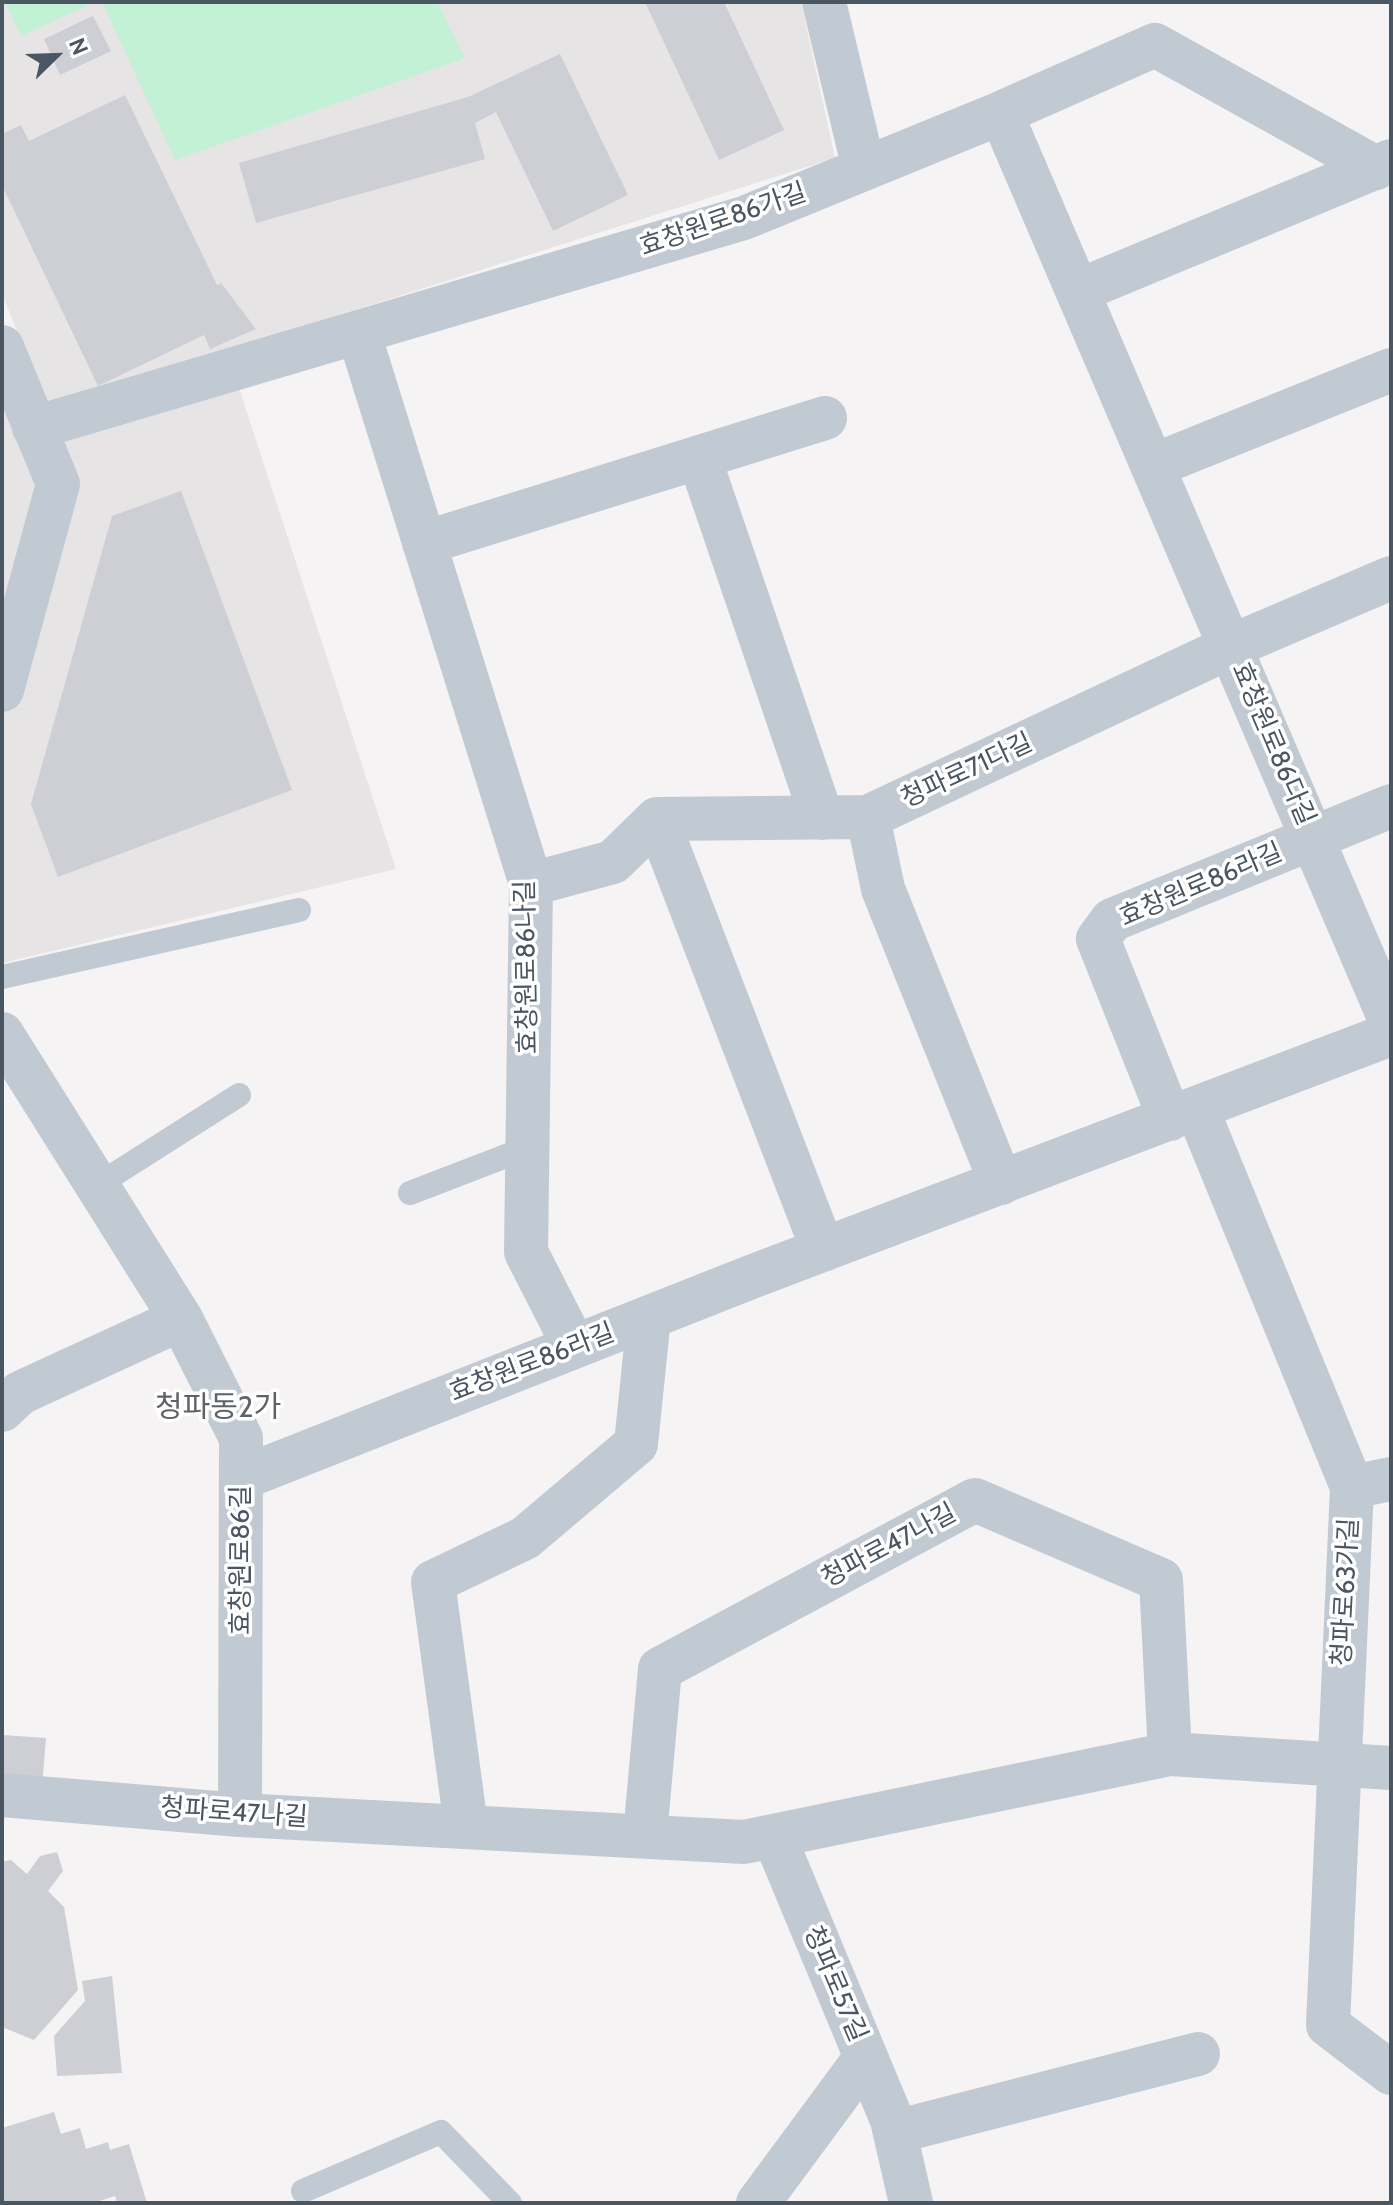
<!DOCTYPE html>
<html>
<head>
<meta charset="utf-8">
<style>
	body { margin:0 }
	#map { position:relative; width:1393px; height:2205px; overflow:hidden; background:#f5f3f3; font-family:Cabin,sans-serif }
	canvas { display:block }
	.frame { position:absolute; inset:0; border:4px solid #4a5661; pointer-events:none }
	.north { position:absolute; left:16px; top:16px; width:80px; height:80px; -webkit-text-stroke:6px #fff; paint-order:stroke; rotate:67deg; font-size:22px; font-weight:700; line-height:32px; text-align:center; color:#4a5661 }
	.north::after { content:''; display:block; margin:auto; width:28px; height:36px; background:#4a5661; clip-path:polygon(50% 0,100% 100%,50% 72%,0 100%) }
</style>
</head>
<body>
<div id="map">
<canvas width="1393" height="2205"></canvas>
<div class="frame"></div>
<div class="north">N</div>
</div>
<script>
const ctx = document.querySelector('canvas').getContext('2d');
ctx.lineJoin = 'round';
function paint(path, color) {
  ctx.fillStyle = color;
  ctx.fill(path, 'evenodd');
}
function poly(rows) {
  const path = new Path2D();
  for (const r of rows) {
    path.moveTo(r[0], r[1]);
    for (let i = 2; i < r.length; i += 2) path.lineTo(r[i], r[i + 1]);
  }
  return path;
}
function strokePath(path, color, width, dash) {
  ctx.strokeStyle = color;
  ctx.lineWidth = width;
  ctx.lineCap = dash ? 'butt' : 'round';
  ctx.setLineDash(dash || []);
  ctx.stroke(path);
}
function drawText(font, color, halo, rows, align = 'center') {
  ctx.font = font + ' Cabin,"Noto Sans KR",sans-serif';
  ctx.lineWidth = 7;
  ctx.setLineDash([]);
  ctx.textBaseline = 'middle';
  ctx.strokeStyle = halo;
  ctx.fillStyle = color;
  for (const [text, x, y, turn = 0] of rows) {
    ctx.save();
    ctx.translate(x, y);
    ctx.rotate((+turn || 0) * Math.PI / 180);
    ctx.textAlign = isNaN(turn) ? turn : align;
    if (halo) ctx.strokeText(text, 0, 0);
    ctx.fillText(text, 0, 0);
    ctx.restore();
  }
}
paint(poly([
	[2,2,801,2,835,158,48,407,2,294],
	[2,320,52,442,239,388,396,869,2,963]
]), '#e6e4e5');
paint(poly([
	[5,2,95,2,21,36],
	[102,2,437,2,465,58,175,160]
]), '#c3f1d5');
paint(poly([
	[645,2,724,2,784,130,719,160],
	[93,16,111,51,60,75,44,39],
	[560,54,628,195,553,231,496,112,475,123,485,159,256,223,239,163,468,97],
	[125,95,217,285,221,283,256,329,210,349,204,335,98,386,2,185,2,134,21,125,29,141],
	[181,491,292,790,58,877,31,804,112,516],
	[2,1735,46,1738,42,1787,2,1783],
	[57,1852,63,1871,48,1891,64,1907,78,1990,34,2040,2,2027,2,1862,11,1860,27,1874,40,1856],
	[112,1976,122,2073,57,2076,54,2036,85,2001,82,1981],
	[54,2112,61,2134,80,2128,86,2149,108,2142,110,2150,129,2144,147,2203,117,2203,115,2196,93,2203,2,2203,2,2128]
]), '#cdcfd5');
strokePath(poly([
	[2,977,299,910],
	[96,1186,239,1095],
	[410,1193,527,1148],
	[303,2191,441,2132,510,2203]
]), '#c1cad2', 24);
strokePath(poly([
	[824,2,864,169],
	[1001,113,1391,1022],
	[1078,291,1391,161],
	[359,334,531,884,526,1252,574,1346],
	[2,347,58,484,2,690],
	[34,428,744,218,1001,113,1155,45,1376,168],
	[699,457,822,818],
	[1155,465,1391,370],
	[424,543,825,418],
	[868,817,883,889,1001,1183],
	[657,819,823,1250],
	[531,884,613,862,657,819,868,817,1232,646,1391,578],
	[2,1034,181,1319,241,1438,240,1815],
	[1197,1109,1352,1487,1328,2025,1391,2073],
	[1170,1119,1098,939,1112,920,1391,806],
	[2,1410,20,1393,181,1319],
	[242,1478,751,1277,1391,1034],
	[1352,1487,1391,1479],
	[2,1795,240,1815,744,1842,1170,1754,1391,1768],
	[466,1826,433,1582,525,1538,636,1444,649,1317],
	[645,1835,660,1669,975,1500,1161,1580,1170,1754],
	[774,1836,892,2120,911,2203],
	[895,2132,1198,2054],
	[758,2203,866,2057]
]), '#c1cad2', 44);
drawText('26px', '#4a5661', '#fff', [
	["효창원로86가길",723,220,-19],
	["효창원로86다길",1273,744,67],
	["청파로71다길",967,771,-25],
	["효창원로86라길",1201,885,-23],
	["효창원로86나길",527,967,-91],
	["효창원로86라길",532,1363,-21],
	["청파로47나길",889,1546,-28],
	["효창원로86길",241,1560,-90],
	["청파로63가길",1346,1592,-87],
	["청파로47나길",234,1813,4],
	["청파로57길",835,1984,67]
]);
drawText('30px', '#5f6368', '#fff', [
	["청파동2가",218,1408]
]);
</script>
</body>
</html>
